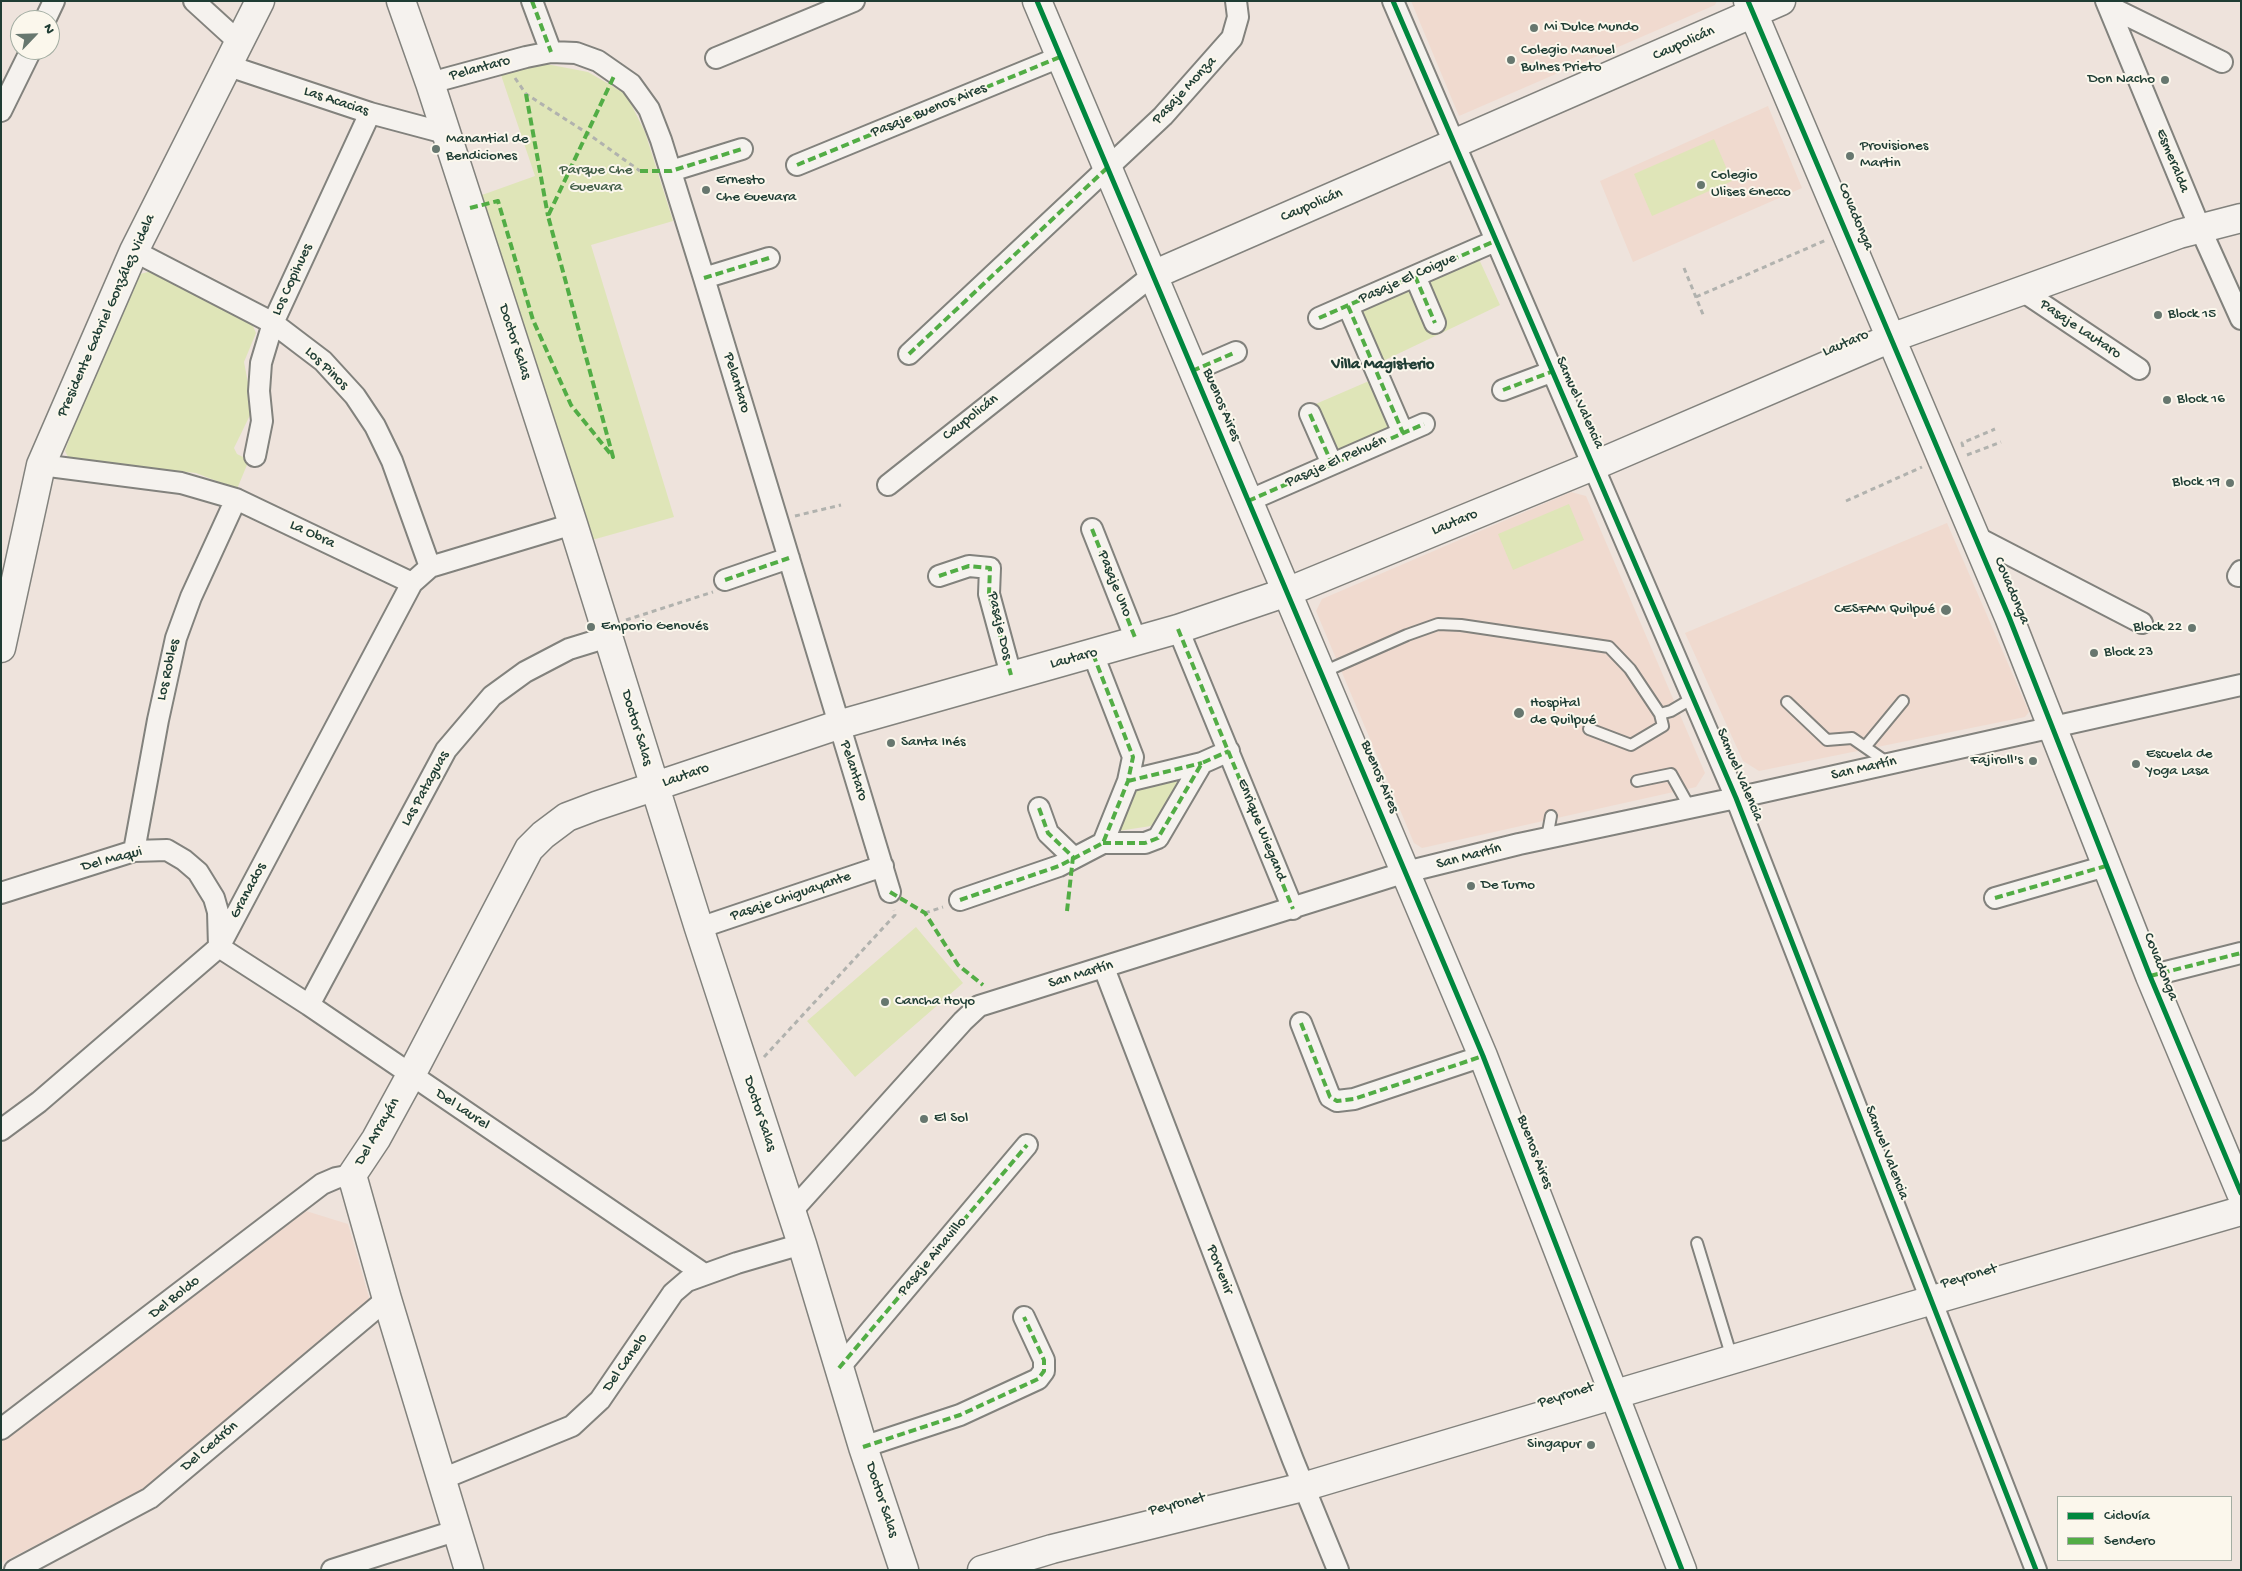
<!DOCTYPE html>
<html>
<head>
<meta charset="utf-8">
<style>
	body { margin:0 }
	#map { position:relative; width:2242px; height:1571px; overflow:hidden; background:#eee3dc; font-family:"Gochi Hand",sans-serif }
	canvas { display:block }
	.frame { position:absolute; inset:0; border:2px solid #1f3d34; pointer-events:none }
	.legend { position:absolute; left:2057px; top:1496px; width:175px; height:65px; box-sizing:border-box; background:#fbf7ec; border:1px solid #a3ada2; margin:0; padding:6px 9px; list-style:none; font-size:15px; color:#1f3d34 }
	.legend li { display:flex; align-items:center; gap:10px; height:25px }
	.legend b { width:25px; border:1px solid #a3ada2 }
	.north { position:absolute; left:10px; top:10px; width:50px; height:50px; box-sizing:border-box; background:#fbf7ec; border:1px solid #a3ada2; border-radius:50%; rotate:66deg; font-size:14px; font-weight:700; line-height:20px; text-align:center; color:#1f3d34 }
	.north::after { content:''; display:block; margin:auto; width:18px; height:22px; background:#67776f; clip-path:polygon(50% 0,100% 100%,50% 72%,0 100%) }
</style>
</head>
<body>
<div id="map">
<canvas width="2242" height="1571"></canvas>
<div class="frame"></div>
<ul class="legend">
<li><b style="height:6px;background:#00873e"></b>Ciclovía</li>
<li><b style="height:6px;background:#52ad45"></b>Sendero</li>
</ul>
<div class="north">N</div>
</div>
<script>
const ctx = document.querySelector('canvas').getContext('2d');
ctx.lineJoin = 'round';
function paint(path, color) {
  ctx.fillStyle = color;
  ctx.fill(path, 'evenodd');
}
function poly(rows) {
  const path = new Path2D();
  for (const r of rows) {
    path.moveTo(r[0], r[1]);
    for (let i = 2; i < r.length; i += 2) path.lineTo(r[i], r[i + 1]);
  }
  return path;
}
function strokePath(path, color, width, dash) {
  ctx.strokeStyle = color;
  ctx.lineWidth = width;
  ctx.lineCap = dash ? 'butt' : 'round';
  ctx.setLineDash(dash || []);
  ctx.stroke(path);
}
function drawText(font, color, halo, rows, align = 'center') {
  ctx.font = font + ' "Gochi Hand",sans-serif';
  ctx.lineWidth = 4;
  ctx.setLineDash([]);
  ctx.textBaseline = 'middle';
  ctx.strokeStyle = halo;
  ctx.fillStyle = color;
  for (const [text, x, y, turn = 0] of rows) {
    ctx.save();
    ctx.translate(x, y);
    ctx.rotate((+turn || 0) * Math.PI / 180);
    ctx.textAlign = isNaN(turn) ? turn : align;
    if (halo) ctx.strokeText(text, 0, 0);
    ctx.fillText(text, 0, 0);
    ctx.restore();
  }
}
paint(poly([
	[1411,1,1717,1,1715,5,1459,116],
	[1768,106,1802,188,1633,262,1600,181],
	[1571,492,1586,496,1705,773,1696,787,1422,848,1414,843,1316,611,1322,599],
	[1947,523,2029,712,2025,717,1759,771,1743,761,1685,633],
	[306,1211,348,1224,370,1301,165,1475,124,1500,1,1563,1,1440]
]), '#f0dacf');
paint(poly([
	[541,63,588,72,626,94,645,132,673,221,591,245,674,517,592,540,482,195,535,176,501,75],
	[1714,139,1732,181,1652,216,1634,174],
	[1478,257,1500,305,1383,361,1360,309],
	[152,271,252,324,256,333,244,362,253,409,234,448,237,454,249,460,237,489,196,473,69,459,65,451,81,406,140,274],
	[1369,381,1391,431,1334,456,1311,406],
	[1569,504,1584,540,1513,570,1498,534],
	[1185,777,1151,826,1118,831,1132,791],
	[916,927,963,983,855,1077,807,1021]
]), '#dfe5b8');
const lane = poly([
	[1321,673,1407,635,1438,624,1461,625,1609,647,1630,669,1660,714,1671,711,1693,698],
	[1787,702,1827,740,1852,738,1888,763],
	[1589,729,1631,745,1663,726,1660,714],
	[1865,747,1903,701],
	[1637,781,1671,774,1690,808],
	[1547,838,1551,816],
	[1697,1243,1732,1358]
]);
const street = poly([
	[194,1,240,43],
	[532,1,551,52],
	[1393,1,1736,798,2036,1570],
	[2106,1,2200,228,2241,319],
	[2108,6,2222,62],
	[45,20,54,1],
	[716,58,854,1],
	[229,66,370,113,445,133],
	[430,83,526,57,551,52,576,53,598,61,631,84,649,109,661,140,704,278,890,892],
	[1,111,31,50],
	[797,165,1060,57],
	[671,171,742,149],
	[134,251,273,323,323,361,355,396,375,426,392,461,430,567],
	[1415,276,1435,323],
	[704,278,769,258],
	[2021,290,2139,369],
	[1348,306,1403,433],
	[1319,318,1495,241],
	[909,354,1163,116,1232,38,1238,17,1236,1],
	[1192,371,1236,352],
	[1503,390,1551,372],
	[1310,414,1332,464],
	[255,456,262,421,259,391,261,363,273,323,370,113],
	[41,465,181,483,236,499,412,583,430,567,573,524],
	[888,485,1153,275],
	[1248,501,1424,424],
	[1092,529,1136,640],
	[1974,536,2142,623],
	[939,576,969,566,990,568,989,594,1011,675],
	[2238,576,2241,571],
	[725,580,789,558],
	[1178,629,1293,909],
	[1128,781,1202,763],
	[1039,808,1048,833,1073,857],
	[1103,843,1145,843,1158,838,1202,763,1229,751],
	[134,851,158,720,176,638,191,597,236,499],
	[1,893,134,851,167,850,184,860,198,872,214,898,218,912,219,947,309,1005,704,1274],
	[1995,898,2106,866],
	[960,900,1059,866,1103,843,1128,781,1133,757,1093,654],
	[699,928,883,866],
	[1104,968,1293,1460,1338,1570],
	[2150,976,2241,953],
	[309,1005,446,750,492,696,525,672,569,649,608,637],
	[1301,1023,1330,1097,1337,1101,1354,1099,1483,1056],
	[1,1130,39,1102,219,947,412,583],
	[791,1212,963,1021,979,1006,1406,872,1519,844,1736,798,2241,685],
	[839,1368,1027,1145],
	[1,1429,322,1184,336,1178,352,1175],
	[863,1447,960,1415,1038,1379,1044,1371,1044,1360,1024,1317],
	[442,1479,572,1426,600,1400,673,1293,687,1281,737,1263,802,1244],
	[15,1570,150,1498,387,1299],
	[332,1570,458,1530]
]);
const secondary = poly([
	[401,1,430,83,573,524,699,928,802,1244,863,1447,904,1570],
	[1037,1,1483,1056,1682,1570],
	[1748,1,2009,617,2150,976,2241,1193],
	[1153,275,1781,1],
	[1,648,41,465,134,251,260,1],
	[469,1570,387,1299,352,1175,376,1139,411,1075,529,849,543,835,567,817,596,806,838,725,1178,629,1287,592,1593,466,1891,338,2179,234,2241,218],
	[982,1570,1052,1549,1303,1487,1912,1306,2241,1211]
]);
strokePath(lane, '#82827d', 14);
strokePath(street, '#82827d', 24);
strokePath(secondary, '#82827d', 31);
strokePath(poly([
	[515,78,526,94,587,133,640,171],
	[1684,268,1704,317],
	[1696,297,1826,240],
	[1963,447,1962,443,1995,429],
	[1967,455,2001,442],
	[1846,501,1922,467],
	[795,516,841,505],
	[626,620,713,592],
	[925,913,943,907],
	[764,1057,895,915,894,910]
]), '#b1b2ae', 3, [5, 4]);
strokePath(lane, '#f5f2ee', 10);
strokePath(street, '#f5f2ee', 20);
strokePath(secondary, '#f5f2ee', 28);
strokePath(poly([
	[532,1,551,52],
	[526,94,548,216],
	[797,165,1060,57],
	[640,171,671,171,742,149],
	[470,208,498,201,533,320,571,405,613,457,548,216,615,74],
	[1415,276,1435,323],
	[704,278,769,258],
	[1348,306,1403,433],
	[1319,318,1495,241],
	[909,354,1108,167],
	[1192,371,1236,352],
	[1503,390,1551,372],
	[1310,414,1332,464],
	[1248,501,1424,424],
	[1092,529,1136,640],
	[939,576,969,566,990,568,989,594,1011,675],
	[725,580,789,558],
	[1178,629,1293,909],
	[1128,781,1202,763],
	[1039,808,1048,833,1073,857,1067,911],
	[1103,843,1145,843,1158,838,1202,763,1229,751],
	[890,892,925,913,958,965,983,985],
	[1995,898,2106,866],
	[960,900,1059,866,1103,843,1128,781,1133,757,1093,654],
	[2150,976,2241,953],
	[1301,1023,1330,1097,1337,1101,1354,1099,1483,1056],
	[839,1368,1027,1145],
	[863,1447,960,1415,1038,1379,1044,1371,1044,1360,1024,1317]
]), '#52ad45', 4, [8, 4]);
strokePath(poly([
	[1037,1,1483,1056,1682,1570],
	[1393,1,1736,798,2036,1570],
	[1748,1,2009,617,2150,976,2241,1193]
]), '#00873e', 5);
for (const [x, y, r, color] of [
	[1534,28,5,"#67776f"],
	[1511,60,5,"#67776f"],
	[2165,80,5,"#67776f"],
	[436,149,5,"#67776f"],
	[1850,156,5,"#67776f"],
	[1701,185,5,"#67776f"],
	[706,190,5,"#67776f"],
	[2158,315,5,"#67776f"],
	[2167,400,5,"#67776f"],
	[2230,483,5,"#67776f"],
	[1946,610,6,"#67776f"],
	[591,627,5,"#67776f"],
	[2192,628,5,"#67776f"],
	[2094,653,5,"#67776f"],
	[1519,713,6,"#67776f"],
	[891,743,5,"#67776f"],
	[2033,761,5,"#67776f"],
	[2136,764,5,"#67776f"],
	[1471,886,5,"#67776f"],
	[885,1002,5,"#67776f"],
	[924,1119,5,"#67776f"],
	[1591,1445,5,"#67776f"]
]) {
  const dot = new Path2D();
  dot.arc(x, y, r, 0, 2 * Math.PI);
  ctx.fillStyle = color;
  ctx.fill(dot);
  strokePath(dot, '#fbf7ec', 2);
}
drawText('15px', '#1f3d34', '#fbf7ec', [
	["Mi Dulce Mundo",1544,28],
	["Colegio Manuel",1521,51],
	["Bulnes Prieto",1521,68],
	["Don Nacho",2155,80,"right"],
	["Manantial de",446,140],
	["Bendiciones",446,157],
	["Provisiones",1860,147],
	["Martin",1860,164],
	["Colegio",1711,176],
	["Ulises Gnecco",1711,193],
	["Ernesto",716,181],
	["Che Guevara",716,198],
	["Block 15",2168,315],
	["Block 16",2177,400],
	["Block 19",2220,483,"right"],
	["CESFAM Quilpué",1935,610,"right"],
	["Emporio Genovés",601,627],
	["Block 22",2182,628,"right"],
	["Block 23",2104,653],
	["Hospital",1530,704],
	["de Quilpué",1530,721],
	["Santa Inés",901,743],
	["Escuela de",2146,755],
	["Yoga Lasa",2146,772],
	["Fajiroll's",2023,761,"right"],
	["De Turno",1481,886],
	["Cancha Hoyo",895,1002],
	["El Sol",934,1119],
	["Singapur",1581,1445,"right"]
], 'left');
drawText('15px', '#1f3d34', '#fbf7ec', [
	["Caupolicán",1684,44,-24],
	["Pelantaro",480,69,-15],
	["Pasaje Monza",1185,91,-47],
	["Las Acacias",336,102,18],
	["Pasaje Buenos Aires",929,111,-22],
	["Esmeralda",2172,161,68],
	["Caupolicán",1312,206,-23],
	["Covadonga",1855,217,67],
	["Pasaje El Coigue",1408,279,-24],
	["Los Copihues",293,280,-65],
	["Presidente Gabriel González Videla",107,316,-66],
	["Pasaje Lautaro",2080,330,34],
	["Doctor Salas",514,342,72],
	["Lautaro",1846,344,-23],
	["Los Pinos",326,369,44],
	["Pelantaro",736,383,73],
	["Samuel Valencia",1579,403,66],
	["Buenos Aires",1221,405,67],
	["Caupolicán",971,418,-38],
	["Pasaje El Pehuén",1336,462,-24],
	["Lautaro",1455,523,-22],
	["La Obra",312,535,25],
	["Pasaje Uno",1114,584,68],
	["Covadonga",2011,591,67],
	["Pasaje Dos",999,626,77],
	["Lautaro",1074,659,-15],
	["Los Robles",169,670,-77],
	["Doctor Salas",636,728,73],
	["San Martín",1864,769,-13],
	["Pelantaro",853,771,72],
	["Samuel Valencia",1739,775,67],
	["Lautaro",686,776,-19],
	["Buenos Aires",1379,777,67],
	["Las Pataguas",426,789,-61],
	["Enrique Wiegand",1261,830,68],
	["San Martín",1469,857,-15],
	["Del Maqui",112,860,-15],
	["Granados",249,891,-62],
	["Pasaje Chiguayante",791,897,-19],
	["Covadonga",2160,967,68],
	["San Martín",1081,975,-17],
	["Del Laurel",462,1110,34],
	["Doctor Salas",759,1114,72],
	["Del Arrayán",378,1132,-60],
	["Buenos Aires",1534,1152,69],
	["Samuel Valencia",1886,1153,69],
	["Pasaje Ainavillo",933,1257,-50],
	["Porvenir",1219,1270,69],
	["Peyronet",1969,1277,-16],
	["Del Boldo",175,1298,-38],
	["Del Canelo",626,1363,-55],
	["Peyronet",1566,1396,-17],
	["Del Cedrón",210,1447,-40],
	["Doctor Salas",881,1500,72],
	["Peyronet",1177,1505,-14]
]);
drawText('15px', '#435f48', '#fbf7ec', [
	["Parque Che",596,171],
	["Guevara",596,188]
]);
drawText('bold 16px', '#1f3d34', '#fbf7ec', [
	["Villa Magisterio",1383,366]
]);
</script>
</body>
</html>
